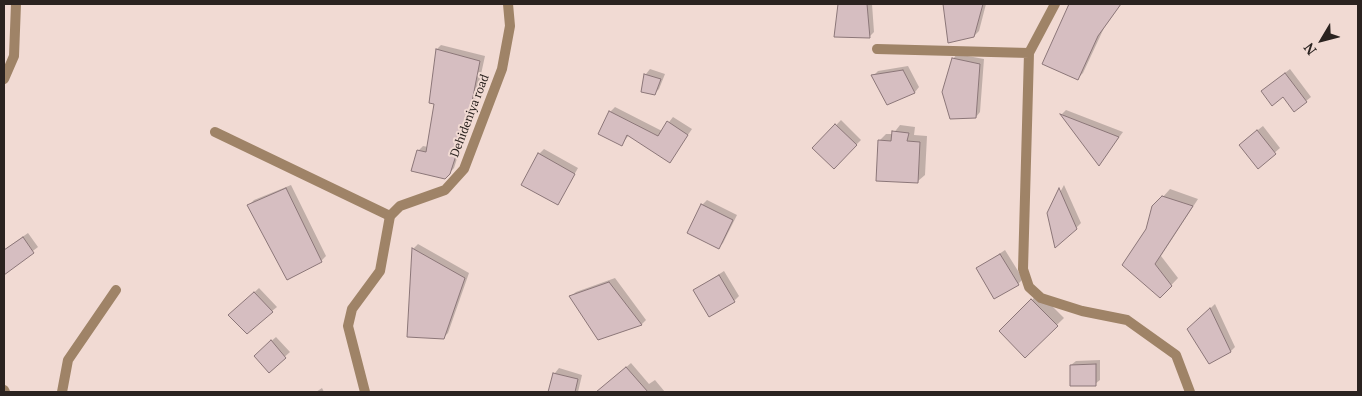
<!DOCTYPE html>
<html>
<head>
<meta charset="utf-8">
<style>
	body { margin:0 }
	#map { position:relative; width:1362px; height:396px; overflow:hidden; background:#f1dad3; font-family:"PT Serif",serif }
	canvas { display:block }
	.frame { position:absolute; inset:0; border:5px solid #2b2320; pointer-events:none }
	.north { position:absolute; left:1297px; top:15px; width:50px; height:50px; -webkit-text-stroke:4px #f1dad3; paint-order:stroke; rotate:233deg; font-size:14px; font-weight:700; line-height:20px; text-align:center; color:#2b2320 }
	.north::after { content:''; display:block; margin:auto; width:18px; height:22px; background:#2b2320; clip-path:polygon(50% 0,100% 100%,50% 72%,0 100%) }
</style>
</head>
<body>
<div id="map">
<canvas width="1362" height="396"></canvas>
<div class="frame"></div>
<div class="north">N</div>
</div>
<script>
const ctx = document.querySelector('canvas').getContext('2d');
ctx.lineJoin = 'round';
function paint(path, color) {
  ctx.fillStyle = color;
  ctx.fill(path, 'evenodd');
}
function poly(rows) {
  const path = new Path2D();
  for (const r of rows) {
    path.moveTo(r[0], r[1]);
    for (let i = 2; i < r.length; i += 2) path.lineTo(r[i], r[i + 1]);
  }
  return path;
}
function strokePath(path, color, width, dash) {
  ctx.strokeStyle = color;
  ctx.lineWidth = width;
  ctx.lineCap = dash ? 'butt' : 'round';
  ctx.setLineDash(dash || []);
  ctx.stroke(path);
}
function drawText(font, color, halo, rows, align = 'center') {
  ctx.font = font + ' "PT Serif",serif';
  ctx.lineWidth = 4;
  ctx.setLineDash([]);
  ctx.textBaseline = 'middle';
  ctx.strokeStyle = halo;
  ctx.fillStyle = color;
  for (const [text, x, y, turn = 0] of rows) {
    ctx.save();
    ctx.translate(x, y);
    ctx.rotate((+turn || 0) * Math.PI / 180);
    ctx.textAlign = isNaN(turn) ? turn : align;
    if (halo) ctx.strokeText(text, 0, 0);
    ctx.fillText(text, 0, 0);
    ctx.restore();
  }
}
paint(poly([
	[840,4,872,4,874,32,869,37,835,35],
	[944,4,986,4,979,31,974,36,949,41],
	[1075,4,1121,4,1104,28,1083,73,1077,79,1062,21],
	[441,45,485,56,474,106,454,168,445,178,418,151,423,146,428,147,435,103,437,49],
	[957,54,984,59,980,112,976,117,953,59],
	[908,66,919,87,915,92,888,104,873,76,878,71],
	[650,69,665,74,659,89,654,94,643,91,646,74],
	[1290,69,1311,97,1306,101,1262,91],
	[615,107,662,131,673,117,692,129,670,161,629,135,622,144,610,112],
	[1066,110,1123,132,1099,164,1062,114],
	[841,120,861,140,834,167,814,148],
	[900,125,915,127,914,135,927,136,925,175,918,181,879,141,886,134,893,134],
	[1263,126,1280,148,1258,167,1245,140],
	[544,149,578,168,558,203,539,154],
	[291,185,326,256,321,261,249,205,254,200],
	[1064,185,1081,223,1076,228,1049,213],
	[1170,189,1198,199,1161,256,1178,278,1160,297,1147,229,1154,207],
	[707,200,737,215,723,243,718,248,688,233,702,205],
	[28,233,38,247,4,273,4,250],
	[418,244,469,273,448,333,443,338,413,249],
	[1005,250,1023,279,1018,284,977,269],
	[724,271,739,296,734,301,695,290],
	[615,278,646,320,642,324,598,338,571,296,576,292],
	[259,288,277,307,272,311,230,315],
	[1039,293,1064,318,1025,356,1000,331],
	[1215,304,1235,347,1231,351,1189,329],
	[276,337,290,352,269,371,260,351],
	[1100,360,1100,380,1095,384,1071,365,1076,361],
	[631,363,649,384,655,380,665,392,610,392,605,386],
	[559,368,582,375,578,392,550,392,555,373],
	[322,388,324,392,316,392]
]), '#0003');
const building = poly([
	[838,4,867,4,870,38,834,37,838,4],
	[943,4,983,4,974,37,948,43,943,4],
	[1069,4,1121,4,1098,36,1078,80,1042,64,1069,4],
	[436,49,480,61,470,112,450,174,445,179,411,171,417,150,426,152,434,104,429,103,436,49],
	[952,58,980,64,976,118,950,119,942,92,952,58],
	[903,70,915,93,887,105,871,75,903,70],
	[1285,73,1307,102,1294,112,1283,97,1272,106,1261,91,1285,73],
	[644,74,661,79,655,95,641,92,644,74],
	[609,111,658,136,667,121,688,135,670,163,627,135,622,146,598,134,609,111],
	[1060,114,1119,137,1099,166,1060,114],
	[835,124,857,145,834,169,812,148,835,124],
	[1257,130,1276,154,1258,169,1239,145,1257,130],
	[892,131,909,133,907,141,920,142,918,183,876,181,878,140,891,141,892,131],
	[538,153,575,174,558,205,521,185,538,153],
	[286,188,322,262,287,280,247,205,286,188],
	[1059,188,1077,229,1055,248,1047,213,1059,188],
	[1162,196,1193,206,1155,264,1172,286,1160,298,1122,265,1146,229,1152,206,1162,196],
	[701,204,733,220,719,249,687,233,701,204],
	[23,237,34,253,4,275,4,250,23,237],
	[412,248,465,278,444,339,407,337,412,248],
	[1000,254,1019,285,994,299,976,268,1000,254],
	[719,275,735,302,709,317,693,290,719,275],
	[609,282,642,325,598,340,569,296,609,282],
	[254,292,273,312,247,334,228,315,254,292],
	[1031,299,1058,326,1025,358,999,331,1031,299],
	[1210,308,1231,352,1209,364,1187,329,1210,308],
	[271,340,286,358,269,373,254,356,271,340],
	[1096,364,1096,386,1070,386,1070,365,1096,364],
	[626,367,648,392,596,392,626,367],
	[553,373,578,379,575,392,548,392,553,373]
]);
paint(building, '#d6bec1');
strokePath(building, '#8b7678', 1);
strokePath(poly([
	[62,392,68,360,116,290]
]), '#9f8367', 10);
strokePath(poly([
	[1055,4,1029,53,1023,269,1029,287,1041,298,1082,311,1127,320,1176,355,1190,392],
	[877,49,1029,53],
	[4,79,14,56,16,4],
	[215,132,390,216],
	[4,390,5,392]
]), '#9f8367', 10);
strokePath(poly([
	[365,392,348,326,352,309,380,271,390,216,400,206,445,190,464,169,502,69,510,26,508,4]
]), '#9f8367', 10);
drawText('12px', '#2b2320', '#f1dad3', [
	["Dehideniya road",470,116,-69]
]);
</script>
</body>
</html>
